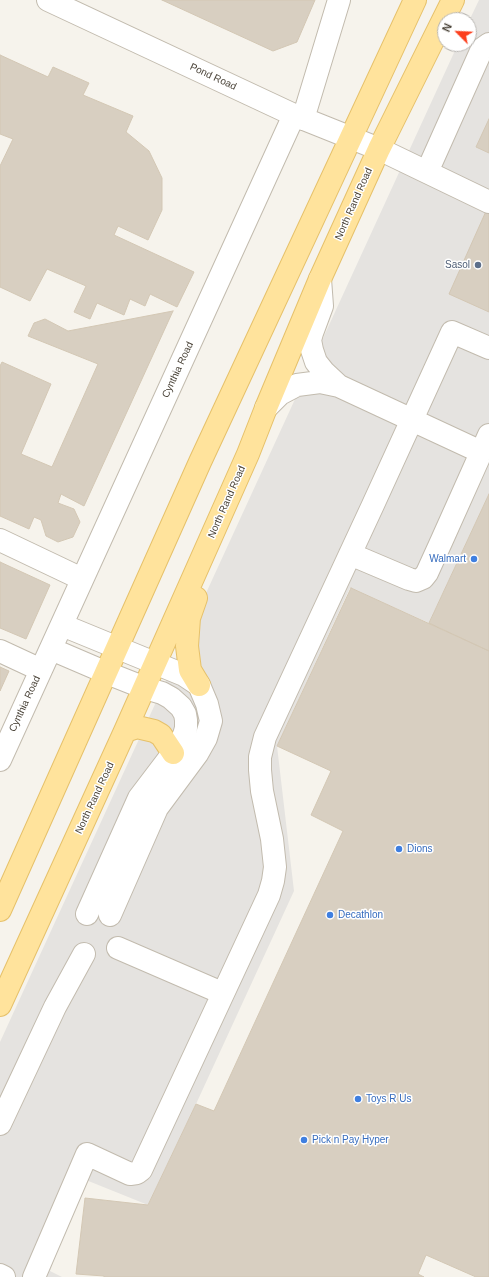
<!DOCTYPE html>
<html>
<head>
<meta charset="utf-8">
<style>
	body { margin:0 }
	#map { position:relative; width:489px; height:1277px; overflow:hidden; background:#f6f3ec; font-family:Helvetica,sans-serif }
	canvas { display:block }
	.north { position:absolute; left:437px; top:12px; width:40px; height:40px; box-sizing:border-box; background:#fff; border:1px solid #b7b4b0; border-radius:50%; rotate:294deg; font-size:11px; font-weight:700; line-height:16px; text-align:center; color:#4b4439 }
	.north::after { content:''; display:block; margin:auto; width:14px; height:18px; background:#fc3f1d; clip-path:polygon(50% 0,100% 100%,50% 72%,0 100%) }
</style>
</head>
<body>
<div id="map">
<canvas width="489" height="1277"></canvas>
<div class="north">N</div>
</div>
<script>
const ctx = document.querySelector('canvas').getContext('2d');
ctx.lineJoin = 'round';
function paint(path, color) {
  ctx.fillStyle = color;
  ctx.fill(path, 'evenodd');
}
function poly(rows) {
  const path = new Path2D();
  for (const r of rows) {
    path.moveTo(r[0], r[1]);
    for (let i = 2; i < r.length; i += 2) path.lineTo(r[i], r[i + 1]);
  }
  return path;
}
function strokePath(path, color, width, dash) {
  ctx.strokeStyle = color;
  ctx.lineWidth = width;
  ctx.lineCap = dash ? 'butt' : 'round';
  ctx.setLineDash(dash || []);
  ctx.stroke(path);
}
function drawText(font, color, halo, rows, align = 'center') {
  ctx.font = font + ' Helvetica,sans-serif';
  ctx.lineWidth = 3;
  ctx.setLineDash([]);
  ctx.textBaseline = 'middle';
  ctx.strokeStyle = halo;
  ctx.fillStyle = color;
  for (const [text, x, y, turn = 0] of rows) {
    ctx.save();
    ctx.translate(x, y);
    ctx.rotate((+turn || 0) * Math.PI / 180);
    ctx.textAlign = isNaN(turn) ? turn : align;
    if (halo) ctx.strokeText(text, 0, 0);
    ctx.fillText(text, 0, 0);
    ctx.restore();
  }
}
paint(poly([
	[479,0,489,0,489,494,429,623,350,588,277,746,294,891,196,1104,148,1205,81,1178,50,1271,62,1277,0,1277,0,1042,458,44,469,44,469,21]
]), '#e5e3e0');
const building = poly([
	[162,0,315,0,297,42,273,51,162,0],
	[0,55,48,77,53,67,89,83,83,95,133,116,126,132,149,151,162,178,162,210,148,240,118,226,114,235,194,272,177,307,150,294,145,306,130,299,124,315,97,303,90,319,74,312,86,286,47,269,30,301,0,287,0,166,13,139,0,134,0,55],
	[489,119,489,153,476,147,489,119],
	[487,209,489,210,489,312,449,294,487,209],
	[173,311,84,506,61,494,58,503,74,509,80,522,73,537,58,542,46,536,41,520,34,517,29,529,0,516,0,366,2,362,51,384,21,454,52,467,98,364,28,336,34,323,45,319,68,331,173,311],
	[489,494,489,651,429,623,489,494],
	[0,562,50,585,26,639,0,628,0,562],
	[351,588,489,651,489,1277,476,1277,426,1255,418,1274,424,1277,104,1277,104,1276,76,1274,85,1198,148,1205,196,1104,214,1111,343,831,311,815,331,771,277,746,351,588],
	[0,667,9,671,0,691,0,667]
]);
paint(building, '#d8cfc1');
strokePath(building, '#d3c7b4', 1);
const minor = poly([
	[48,0,294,115,379,149,489,202],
	[303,119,339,0],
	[427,172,482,49,489,44],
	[320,279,322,306,312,333,310,340,312,350,316,362,324,372,339,386],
	[266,408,280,394,297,385,320,382,339,386,481,452],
	[0,540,82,579],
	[350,554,409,579,416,581,423,578,427,573,442,540,489,435],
	[62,625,184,675,199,685,207,704,211,721,206,738,197,754,157,808,110,915],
	[51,649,107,673,145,688,162,693,171,698,181,707,185,714,186,720,186,728,184,735,177,748,139,798,87,914],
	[0,651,41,670],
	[0,760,294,115],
	[118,948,222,993],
	[0,1124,55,1007,84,954],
	[0,1275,4,1277],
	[34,1277,87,1154,130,1174,137,1173,141,1170,269,895,273,881,275,867,272,839,262,791,260,770,260,757,265,737,372,507,452,332,489,348]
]);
const major = poly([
	[196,598,189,618,187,646,190,670,199,685],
	[125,731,137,727,154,731,161,735,173,753],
	[0,910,200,462,415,0],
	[0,1005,125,731,248,454,266,408,320,279,379,149,453,0]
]);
strokePath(minor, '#c2bbae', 24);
strokePath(major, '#e6c16a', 24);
strokePath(minor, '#fff', 22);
strokePath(major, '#ffe39c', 22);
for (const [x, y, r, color] of [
	[478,265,4,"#5c6f8a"],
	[474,559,4,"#3f7fe0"],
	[399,849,4,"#3f7fe0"],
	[330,915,4,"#3f7fe0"],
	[358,1099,4,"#3f7fe0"],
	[304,1140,4,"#3f7fe0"]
]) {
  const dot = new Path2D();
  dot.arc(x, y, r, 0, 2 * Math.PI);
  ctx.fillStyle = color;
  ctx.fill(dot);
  strokePath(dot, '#fff', 1.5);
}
drawText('10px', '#4b4439', '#fff', [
	["Pond Road",213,77,25],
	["North Rand Road",354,204,-66],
	["Cynthia Road",178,370,-65],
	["North Rand Road",227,502,-66],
	["Cynthia Road",25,704,-65],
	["North Rand Road",95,798,-65]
]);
drawText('10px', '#4e5e75', '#fff', [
	["Sasol",470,265]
], 'right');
drawText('10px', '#366cbe', '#fff', [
	["Walmart",466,559,"right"],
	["Dions",407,849],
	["Decathlon",338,915],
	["Toys R Us",366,1099],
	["Pick n Pay Hyper",312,1140]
], 'left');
</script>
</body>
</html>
